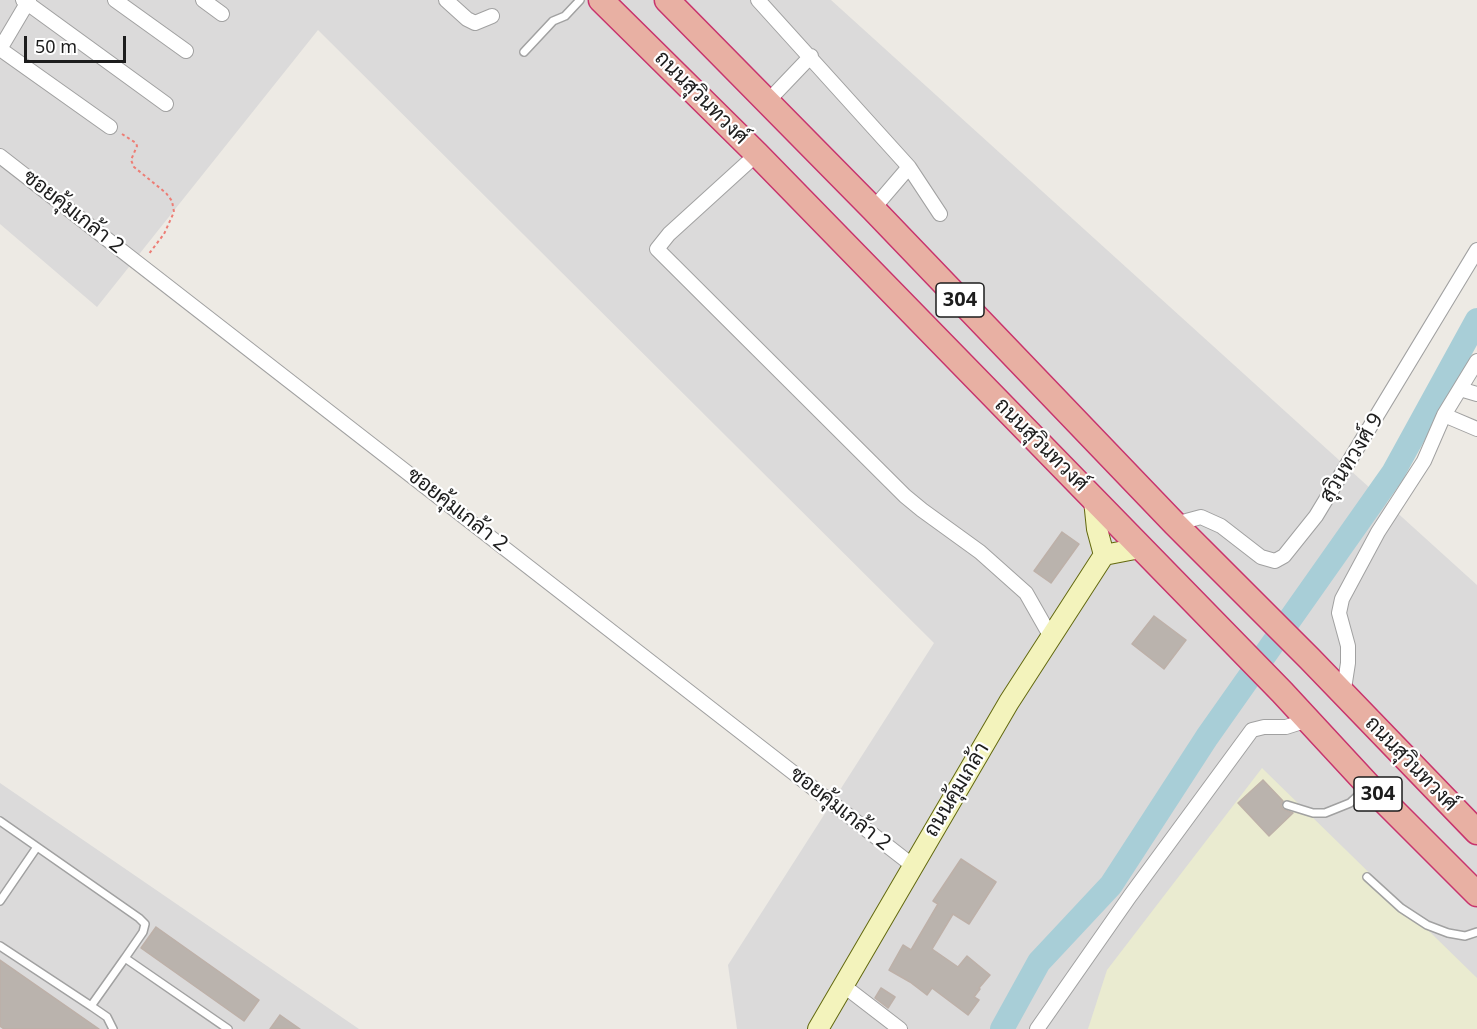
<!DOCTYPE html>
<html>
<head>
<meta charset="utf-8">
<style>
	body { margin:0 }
	#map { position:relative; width:1477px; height:1029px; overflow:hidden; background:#edeae4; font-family:"Noto Sans",sans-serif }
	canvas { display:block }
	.scale { position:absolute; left:24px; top:36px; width:102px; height:27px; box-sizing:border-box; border:3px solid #1d1d1d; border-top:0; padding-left:8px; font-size:18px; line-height:21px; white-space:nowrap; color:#1d1d1d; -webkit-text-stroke:4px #fff; paint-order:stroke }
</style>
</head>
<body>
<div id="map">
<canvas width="1477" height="1029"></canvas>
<div class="scale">50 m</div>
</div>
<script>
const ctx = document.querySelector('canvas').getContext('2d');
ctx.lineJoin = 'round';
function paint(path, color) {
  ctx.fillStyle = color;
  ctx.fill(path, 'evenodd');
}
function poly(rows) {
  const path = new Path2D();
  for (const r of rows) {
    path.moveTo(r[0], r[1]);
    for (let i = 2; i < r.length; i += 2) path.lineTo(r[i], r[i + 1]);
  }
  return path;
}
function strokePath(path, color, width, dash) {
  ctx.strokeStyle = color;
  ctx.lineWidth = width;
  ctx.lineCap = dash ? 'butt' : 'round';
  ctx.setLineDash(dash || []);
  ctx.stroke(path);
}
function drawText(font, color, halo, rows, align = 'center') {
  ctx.font = font + ' "Noto Sans",Sarabun,sans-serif';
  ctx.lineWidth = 4.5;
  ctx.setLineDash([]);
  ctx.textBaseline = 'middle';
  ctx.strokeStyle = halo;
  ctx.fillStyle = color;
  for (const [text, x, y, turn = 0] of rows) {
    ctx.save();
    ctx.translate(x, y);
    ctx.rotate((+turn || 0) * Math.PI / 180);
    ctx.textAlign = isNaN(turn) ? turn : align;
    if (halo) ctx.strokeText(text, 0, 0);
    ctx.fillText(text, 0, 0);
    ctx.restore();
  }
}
paint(poly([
	[0,0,831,0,1477,585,1477,1007,1163,1029,737,1029,728,965,934,643,318,30,97,307,0,224],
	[0,783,359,1029,0,1029]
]), '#dbdada');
paint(poly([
	[1262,768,1477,978,1477,1029,1088,1029,1107,970]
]), '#eaebd0');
strokePath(poly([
	[1002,1029,1039,962,1111,885,1207,737,1393,473,1477,320]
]), '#a8ced7', 24);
const building = poly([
	[1062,532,1079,544,1051,583,1034,571,1062,532],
	[1154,616,1186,640,1164,669,1132,644,1154,616],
	[1263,780,1283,801,1281,806,1283,809,1293,813,1269,836,1238,803,1263,780],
	[961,859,996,882,969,924,953,914,932,949,958,967,967,956,990,975,979,988,980,989,974,997,979,1000,968,1015,932,988,927,995,910,982,889,970,903,945,911,950,938,904,933,901,961,859],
	[156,927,259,1000,244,1021,141,948,156,927],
	[0,960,99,1029,4,1029,0,1026,0,960],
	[881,988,895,997,888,1008,875,998,881,988],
	[280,1015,300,1029,270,1029,280,1015]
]);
paint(building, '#bab3ad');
strokePath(building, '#bdb0a8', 1.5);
const service = poly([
	[524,52,553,21,565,16,580,0],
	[1287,805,1313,813,1325,813,1350,803,1365,789],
	[0,821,139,918,145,924,143,932,125,958,228,1029],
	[1367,877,1401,908,1427,925,1448,933,1465,936,1477,932],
	[0,901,37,847],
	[0,946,91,1006,125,958],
	[91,1006,107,1017,113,1029]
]);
const minor = poly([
	[23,0,166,104],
	[115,0,186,51],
	[203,0,222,14],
	[446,0,467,19,475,23,492,16],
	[758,0,909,167,940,214],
	[0,49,110,127],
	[0,49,29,0],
	[768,101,811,56],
	[757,154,669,234,657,249,905,496,922,510,980,552,1026,593,1051,637],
	[0,156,912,865],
	[873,209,909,167],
	[1460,389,1477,394],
	[1444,415,1477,429],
	[1175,524,1201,517,1221,526,1261,557,1275,561,1284,556,1316,516,1477,250],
	[1343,695,1348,663,1348,646,1339,613,1342,599,1378,532,1424,461,1444,415,1477,361],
	[844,986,900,1029],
	[1037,1029,1130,896,1252,730,1264,727,1286,727,1308,720]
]);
const secondary = poly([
	[1094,500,1097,529,1104,555],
	[818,1029,1009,702,1104,555,1140,548]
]);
const trunk = poly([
	[601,0,757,154,1282,692,1369,786,1477,894],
	[667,0,873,209,1175,524,1310,659,1477,832]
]);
strokePath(service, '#a1a1a1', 10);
strokePath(minor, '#a1a1a1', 16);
strokePath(secondary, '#63690f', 22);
strokePath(trunk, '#c8346d', 27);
strokePath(poly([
	[122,134,136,143,137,146,131,160,134,167,166,193,172,201,174,212,164,234,148,255]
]), '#ed7d75', 2, [3, 3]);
strokePath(service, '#fff', 7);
strokePath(minor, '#fff', 14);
strokePath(secondary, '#f3f3bc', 20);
strokePath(trunk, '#e8b0a3', 24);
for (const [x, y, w] of [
	[960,300,48],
	[1378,794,48]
]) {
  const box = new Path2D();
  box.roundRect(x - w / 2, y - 17, w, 34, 4.5);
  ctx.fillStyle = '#fff';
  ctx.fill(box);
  strokePath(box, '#1d1d1d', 1.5);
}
drawText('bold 20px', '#1d1d1d', null, [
	["304",960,300],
	["304",1378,794]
]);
drawText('21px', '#1d1d1d', '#fff', [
	["ถนนสุวินทวงศ์",701,98,45],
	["ซอยคุ้มเกล้า 2",73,212,38],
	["ถนนสุวินทวงศ์",1041,445,45],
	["สุวินทวงศ์ 9",1352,458,-58],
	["ซอยคุ้มเกล้า 2",457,510,38],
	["ถนนสุวินทวงศ์",1411,764,46],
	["ถนนคุ้มเกล้า",957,790,-59],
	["ซอยคุ้มเกล้า 2",840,809,38]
]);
</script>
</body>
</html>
